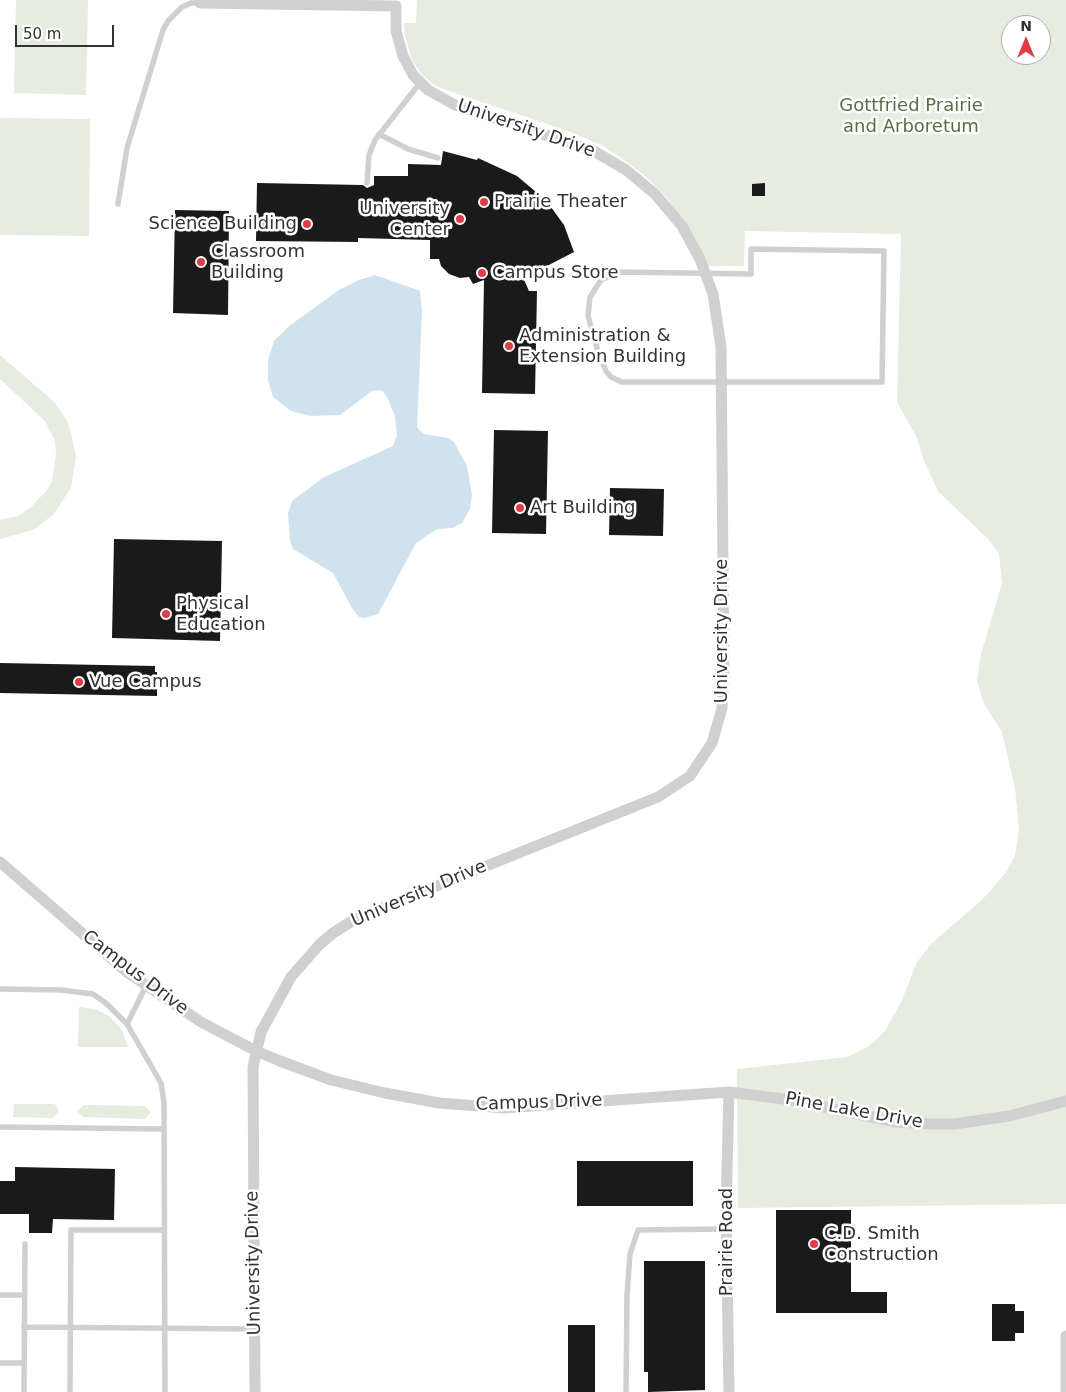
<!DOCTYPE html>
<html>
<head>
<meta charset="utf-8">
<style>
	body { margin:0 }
	#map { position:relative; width:1066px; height:1392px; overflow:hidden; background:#fff; font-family:"DejaVu Sans",sans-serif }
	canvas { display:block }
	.north { position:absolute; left:1001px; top:15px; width:50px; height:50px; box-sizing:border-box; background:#fff; border:1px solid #adadad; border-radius:50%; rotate:0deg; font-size:14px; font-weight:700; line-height:20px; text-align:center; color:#333 }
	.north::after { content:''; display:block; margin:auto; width:18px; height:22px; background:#e63946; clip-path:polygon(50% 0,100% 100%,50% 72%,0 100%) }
	.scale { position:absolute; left:15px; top:25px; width:99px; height:22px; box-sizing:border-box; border:2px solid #333; border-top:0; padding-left:6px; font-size:15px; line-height:18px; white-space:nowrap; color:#333; -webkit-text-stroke:4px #fff; paint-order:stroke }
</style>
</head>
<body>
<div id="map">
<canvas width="1066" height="1392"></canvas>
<div class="north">N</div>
<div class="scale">50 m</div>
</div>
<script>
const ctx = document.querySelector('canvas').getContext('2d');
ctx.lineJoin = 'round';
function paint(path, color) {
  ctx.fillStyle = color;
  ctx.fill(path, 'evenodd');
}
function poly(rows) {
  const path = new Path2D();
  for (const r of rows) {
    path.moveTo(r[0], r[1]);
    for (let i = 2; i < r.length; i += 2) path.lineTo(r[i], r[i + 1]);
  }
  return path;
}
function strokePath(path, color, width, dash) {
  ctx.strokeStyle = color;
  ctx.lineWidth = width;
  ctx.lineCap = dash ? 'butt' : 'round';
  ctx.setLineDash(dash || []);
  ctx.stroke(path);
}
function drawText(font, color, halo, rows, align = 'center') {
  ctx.font = font + ' "DejaVu Sans",sans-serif';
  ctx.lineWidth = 5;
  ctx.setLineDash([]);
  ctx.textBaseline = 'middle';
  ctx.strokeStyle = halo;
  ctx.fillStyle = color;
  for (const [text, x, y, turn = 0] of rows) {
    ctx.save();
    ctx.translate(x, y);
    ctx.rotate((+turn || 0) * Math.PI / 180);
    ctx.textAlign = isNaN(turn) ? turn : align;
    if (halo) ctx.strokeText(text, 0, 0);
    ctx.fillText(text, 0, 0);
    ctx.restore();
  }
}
paint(poly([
	[16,0,88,0,86,95,14,93],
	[417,0,1066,0,1066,1204,738,1208,737,1069,847,1057,868,1047,885,1031,901,1002,917,962,932,943,982,900,1007,871,1015,855,1019,830,1015,788,1002,732,984,704,977,681,981,654,1002,584,999,553,988,539,938,491,924,461,917,438,897,402,901,234,745,231,744,266,709,266,695,238,666,197,643,174,621,158,603,146,568,131,452,92,436,86,423,76,412,60,405,36,404,23,416,23],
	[1011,25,1041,25,1041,55,1011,55],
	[0,118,90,119,89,236,0,235],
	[0,355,52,400,61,411,69,425,76,456,71,488,53,515,33,530,0,539,0,520,18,516,30,508,47,490,52,481,56,454,55,441,45,421,0,379],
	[79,1007,95,1009,109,1016,122,1030,128,1047,78,1047],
	[14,1104,53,1104,56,1105,59,1111,53,1118,13,1117],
	[84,1105,145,1106,151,1112,145,1119,83,1117,77,1111]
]), '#e6ecdf');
paint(poly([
	[375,275,420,291,422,312,417,427,423,434,448,438,454,442,467,466,472,495,470,509,462,523,452,528,437,529,416,543,378,614,364,618,359,617,352,608,333,573,293,549,290,540,288,513,292,501,324,477,393,446,397,435,395,416,387,397,383,391,378,390,372,391,340,415,311,416,291,411,273,397,268,380,268,360,274,341,289,326,339,290,359,280]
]), '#cfe2ee');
paint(poly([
	[443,151,477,160,478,158,517,176,542,197,543,196,564,225,574,252,545,267,543,265,522,275,529,291,537,291,535,394,482,393,484,280,473,284,469,277,460,278,449,274,441,266,439,259,430,259,430,240,358,238,358,242,256,241,257,183,363,185,367,188,374,185,374,176,408,176,408,164,441,165],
	[765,183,765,196,752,196,752,184],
	[175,210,229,211,228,315,173,313],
	[494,430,548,431,546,534,492,533],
	[610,488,664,489,663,536,609,535],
	[114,539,222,541,220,641,112,638],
	[0,663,155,666,155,672,157,672,157,696,0,693],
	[577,1161,693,1161,693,1206,577,1206],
	[15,1167,115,1169,114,1220,53,1219,52,1233,29,1233,29,1214,0,1214,0,1181,15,1181],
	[776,1210,851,1210,851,1292,887,1292,887,1313,776,1313],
	[644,1261,705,1261,705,1390,648,1392,648,1372,644,1372],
	[992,1304,1015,1304,1015,1311,1024,1311,1024,1333,1015,1333,1015,1341,992,1341],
	[568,1325,595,1325,595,1392,568,1392]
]), '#1a1a1a');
strokePath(poly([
	[379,134,408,149,438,158],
	[367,183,369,155,375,140,420,83],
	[118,204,127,148,163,30,168,21,182,7,191,3,200,3],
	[751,249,884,251,882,382,622,382,611,377,606,371,599,355,588,316,590,297,601,280,619,272,751,274,751,249],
	[0,989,61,990,93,994,107,1004,127,1024,161,1083,164,1102,165,1392],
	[127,1024,146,986],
	[0,1127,163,1129],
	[0,1295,24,1295],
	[24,1327,254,1329],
	[0,1363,24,1363],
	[24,1392,25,1244],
	[70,1392,71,1230,163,1230],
	[626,1392,627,1295,630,1254,638,1230,727,1229]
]), '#d0d0d0', 5.5);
strokePath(poly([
	[200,0,200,3,396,6,396,31,403,56,413,75,428,90,455,105,594,151,626,170,655,194,682,226,700,259,713,294,721,347,724,676,722,708,712,743,690,776,658,797,357,918,333,933,319,945,291,977,261,1032,253,1067,255,1392],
	[0,862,128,973,201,1022,256,1051,280,1061,331,1080,385,1093,439,1103,504,1108,729,1092,791,1100,896,1122,930,1124,954,1124,1009,1116,1066,1101],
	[729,1392,726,1208,729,1092],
	[1066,1392,1066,1336]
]), '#d0d0d0', 11);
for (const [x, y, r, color] of [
	[484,202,5,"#e63946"],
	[460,219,5,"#e63946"],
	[307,224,5,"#e63946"],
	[201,262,5,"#e63946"],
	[482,273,5,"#e63946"],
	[509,346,5,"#e63946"],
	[520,508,5,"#e63946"],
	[166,614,5,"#e63946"],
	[79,682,5,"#e63946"],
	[814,1244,5,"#e63946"]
]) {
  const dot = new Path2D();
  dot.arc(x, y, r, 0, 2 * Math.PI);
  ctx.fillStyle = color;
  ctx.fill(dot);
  strokePath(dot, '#fff', 2);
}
drawText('18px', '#56703f', '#fff', [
	["Gottfried Prairie",911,106],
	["and Arboretum",911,127]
]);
drawText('18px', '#333', '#fff', [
	["University Drive",526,129,19],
	["University Drive",722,631,-90],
	["University Drive",419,894,-23],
	["Campus Drive",135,973,37],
	["Campus Drive",539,1103,-2],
	["Pine Lake Drive",854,1111,10],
	["Prairie Road",727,1242,-90],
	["University Drive",254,1263,-91]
]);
drawText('18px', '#333', '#fff', [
	["Prairie Theater",494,202],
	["University",450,209,"right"],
	["Center",450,230,"right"],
	["Science Building",297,224,"right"],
	["Classroom",211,252],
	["Building",211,273],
	["Campus Store",492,273],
	["Administration &",519,336],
	["Extension Building",519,357],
	["Art Building",530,508],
	["Physical",176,604],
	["Education",176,625],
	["Vue Campus",89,682],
	["C.D. Smith",824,1234],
	["Construction",824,1255]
], 'left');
</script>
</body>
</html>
